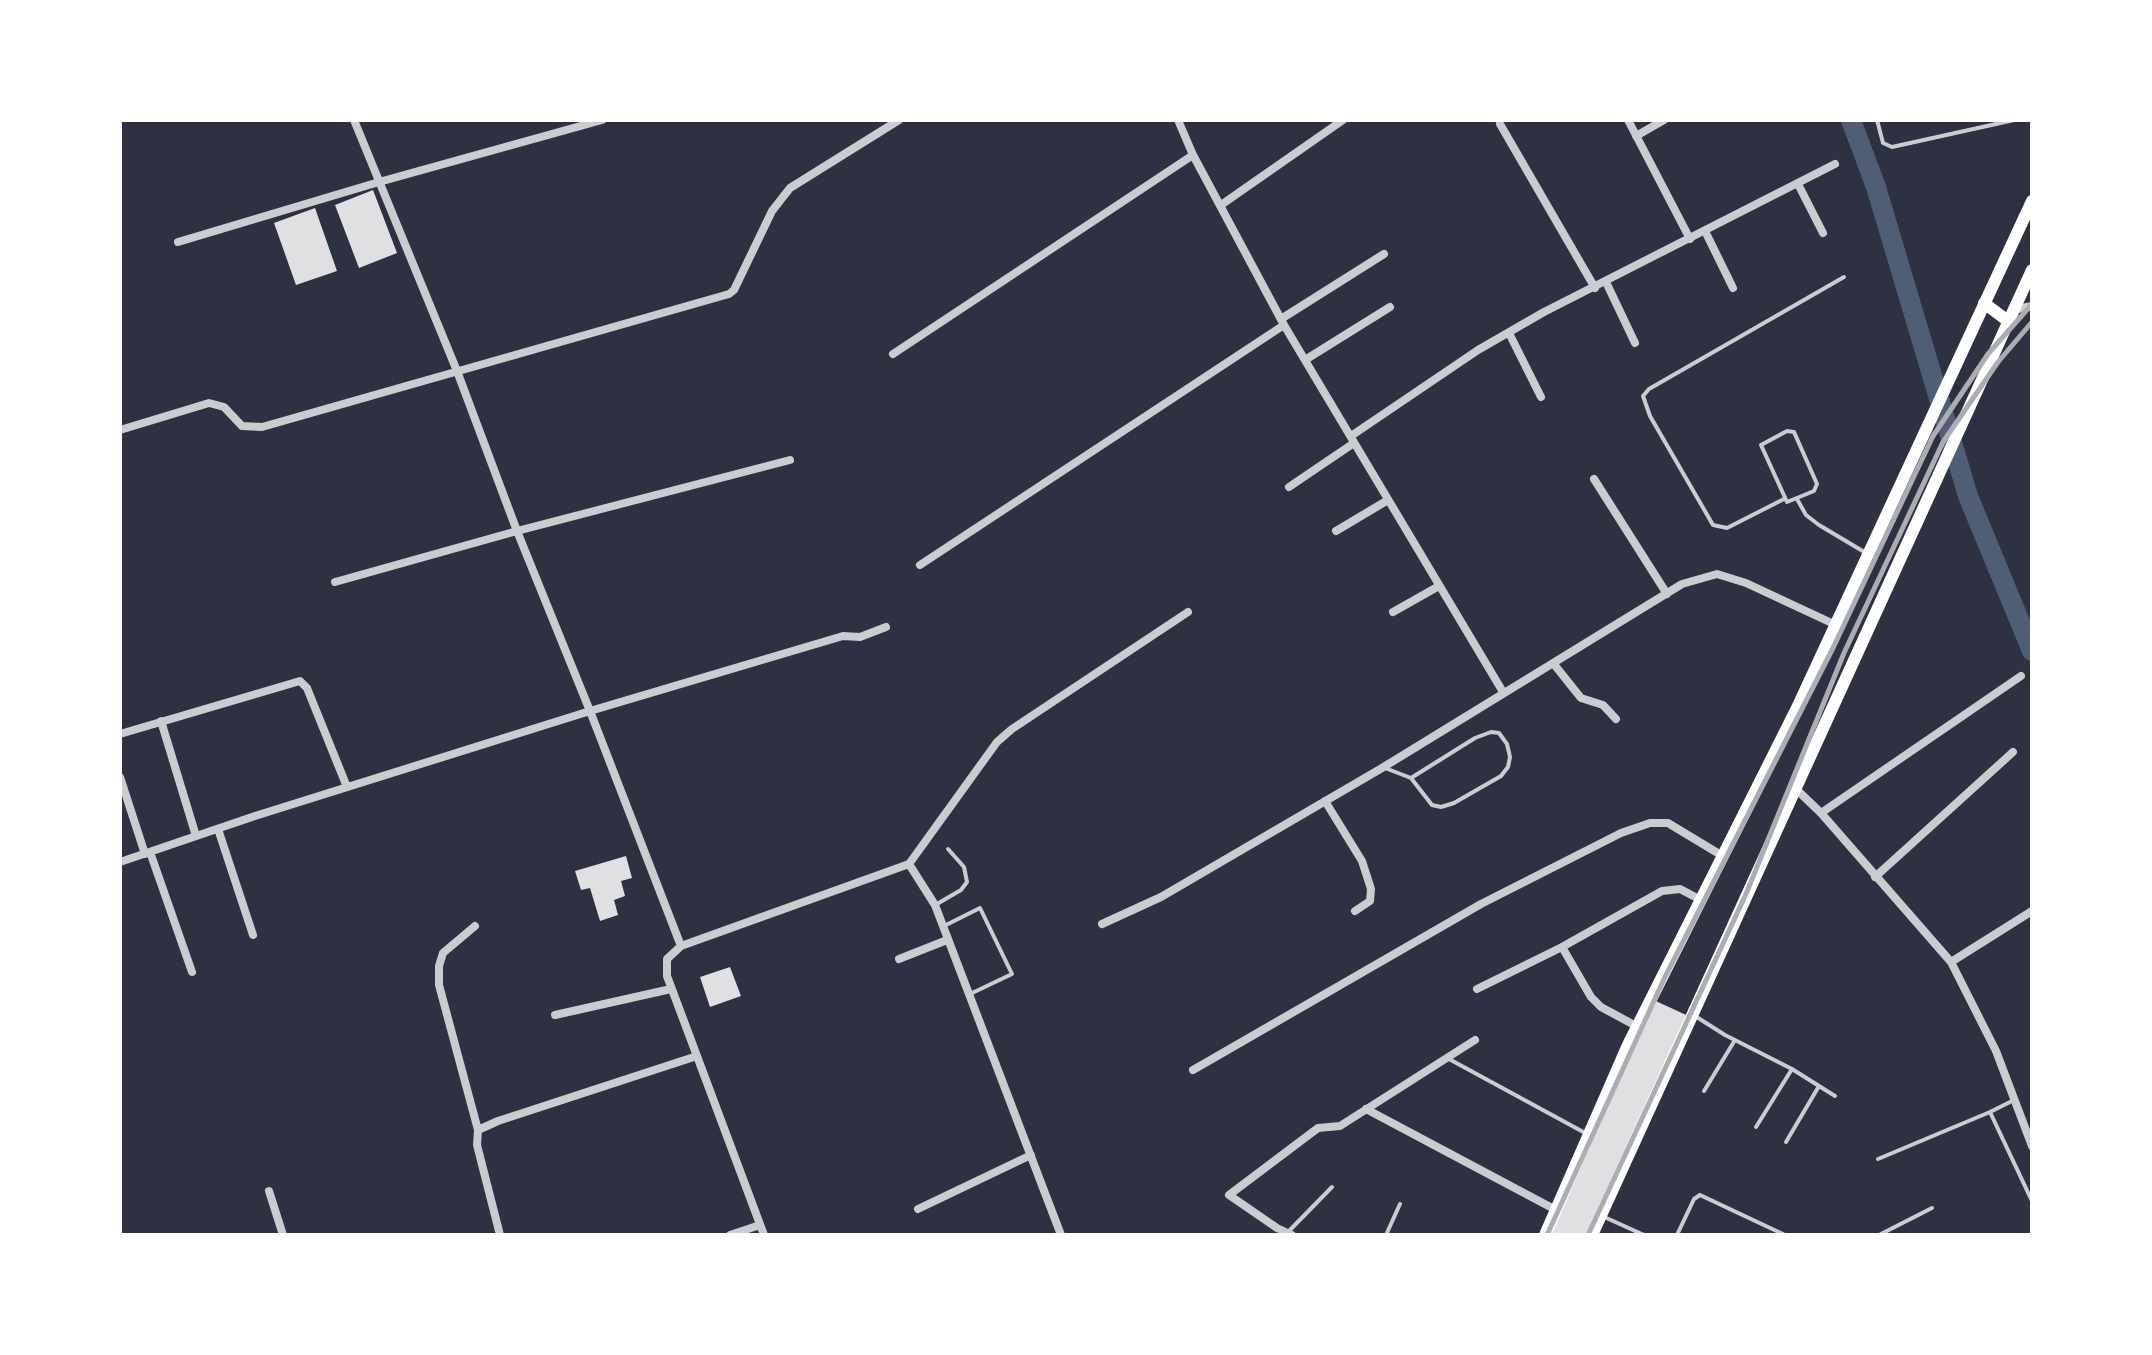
<!DOCTYPE html>
<html>
<head>
<meta charset="utf-8">
<style>
	body { margin:0 }
	#map { position:relative; width:2152px; height:1355px; overflow:hidden; background:#2d3142; font-family:"Sofia Sans Condensed",sans-serif }
	canvas { display:block }
	.frame { position:absolute; inset:0; border:122px solid #fff; pointer-events:none }
</style>
</head>
<body>
<div id="map">
<canvas width="2152" height="1355"></canvas>
<div class="frame"></div>
</div>
<script>
const ctx = document.querySelector('canvas').getContext('2d');
ctx.lineJoin = 'round';
function poly(rows) {
  const path = new Path2D();
  for (const r of rows) {
    path.moveTo(r[0], r[1]);
    for (let i = 2; i < r.length; i += 2) path.lineTo(r[i], r[i + 1]);
  }
  return path;
}
function strokePath(path, color, width, dash) {
  ctx.strokeStyle = color;
  ctx.lineWidth = width;
  ctx.lineCap = dash ? 'butt' : 'round';
  ctx.setLineDash(dash || []);
  ctx.stroke(path);
}
function paint(path, color) {
  ctx.fillStyle = color;
  ctx.fill(path, 'evenodd');
}
strokePath(poly([
	[1851,120,1876,187,1968,496,2032,651]
]), '#4f5d75', 20);
paint(poly([
	[373,190,397,253,359,268,335,205],
	[315,208,337,271,296,285,274,223],
	[626,856,632,878,621,881,625,896,614,900,618,915,600,921,590,888,581,890,575,871],
	[730,967,741,996,710,1007,700,977],
	[1647,997,1695,1019,1597,1235,1539,1235]
]), '#e0e0e3');
strokePath(poly([
	[1877,120,1883,143,1892,147,2014,120],
	[1787,431,1794,432,1817,484,1814,491,1787,502,1761,445,1787,431],
	[1784,499,1727,528,1713,525,1650,416,1643,396,1649,389,1844,277],
	[1797,499,1806,515,1819,525,1866,553],
	[1385,768,1411,778,1475,738,1491,732,1499,733,1507,744,1510,757,1508,767,1501,776,1454,803,1441,807,1432,805,1411,778],
	[937,904,961,890,967,882,964,867,948,849],
	[944,926,980,908,1012,974,970,994],
	[1695,1016,1725,1035,1792,1069,1835,1096],
	[1449,1059,1587,1134],
	[1704,1091,1735,1040],
	[2014,1100,1990,1112,2032,1201],
	[1756,1127,1792,1069],
	[1786,1142,1819,1086],
	[1878,1159,1990,1112],
	[1602,1216,1644,1235],
	[1289,1231,1332,1187],
	[1386,1235,1400,1204],
	[1677,1235,1694,1199,1700,1195,1785,1235],
	[1879,1235,1932,1208]
]), '#caccd0', 4);
strokePath(poly([
	[354,120,457,371,517,531,590,711,681,946,667,959,667,976,764,1235],
	[1178,120,1193,155,1284,325,1503,692],
	[1628,120,1690,239],
	[1500,124,1595,288],
	[1636,136,1664,120],
	[1798,184,1823,233],
	[1221,205,1343,120],
	[1705,231,1733,288],
	[178,242,379,182,602,120],
	[1606,282,1635,343],
	[2013,310,2032,306],
	[1281,319,1384,254],
	[1509,333,1541,397],
	[893,354,1193,155],
	[1305,360,1390,307],
	[120,430,209,403,224,407,242,426,262,427,729,294,734,290,772,211,790,188,899,120],
	[1351,436,1478,350,1544,312,1835,164],
	[1594,479,1667,594],
	[1289,487,1354,443],
	[1336,531,1388,500],
	[920,565,1284,325],
	[335,582,517,531,790,460],
	[1393,612,1439,586],
	[1553,663,1581,698,1603,705,1616,719],
	[161,721,196,836],
	[120,734,300,681,307,688,347,787],
	[120,777,145,854],
	[1796,789,1821,813,1951,962,1996,1051,2032,1146],
	[1325,801,1362,861,1371,889,1370,901,1355,911],
	[1821,813,2021,676],
	[218,829,253,935],
	[150,852,192,972],
	[120,862,255,816,590,711,843,636,860,637,886,627],
	[909,864,935,905,1061,1235],
	[1875,877,2013,752],
	[1102,924,1161,897,1382,768,1682,584,1717,574,1746,583,1836,625],
	[475,926,443,953,439,966,439,985,478,1130],
	[681,946,909,864,997,742,1012,729,1188,612],
	[1562,947,1591,997,1601,1007,1638,1027],
	[899,959,947,940],
	[1951,962,2032,911],
	[1477,989,1562,947,1662,891,1680,889,1701,900],
	[555,1015,671,989],
	[1193,1070,1481,904,1621,833,1650,823,1668,823,1721,855],
	[1366,1109,1556,1210],
	[269,1191,283,1235],
	[918,1209,1031,1155],
	[500,1235,477,1145,478,1130,498,1121,697,1056],
	[730,1235,760,1225],
	[1292,1235,1277,1228,1229,1195,1318,1128,1340,1126,1475,1040]
]), '#caccd0', 8);
strokePath(poly([
	[1984,303,2008,321],
	[1545,1235,1628,1045,1797,708,2032,201],
	[1592,1235,2032,270]
]), '#fff', 12);
strokePath(poly([
	[1547,1235,1664,979,1833,648,1933,436,1988,354,2032,304],
	[1588,1235,1746,894,1844,653,1943,442,1998,362,2032,322]
]), '#abadb3', 5);
</script>
</body>
</html>
